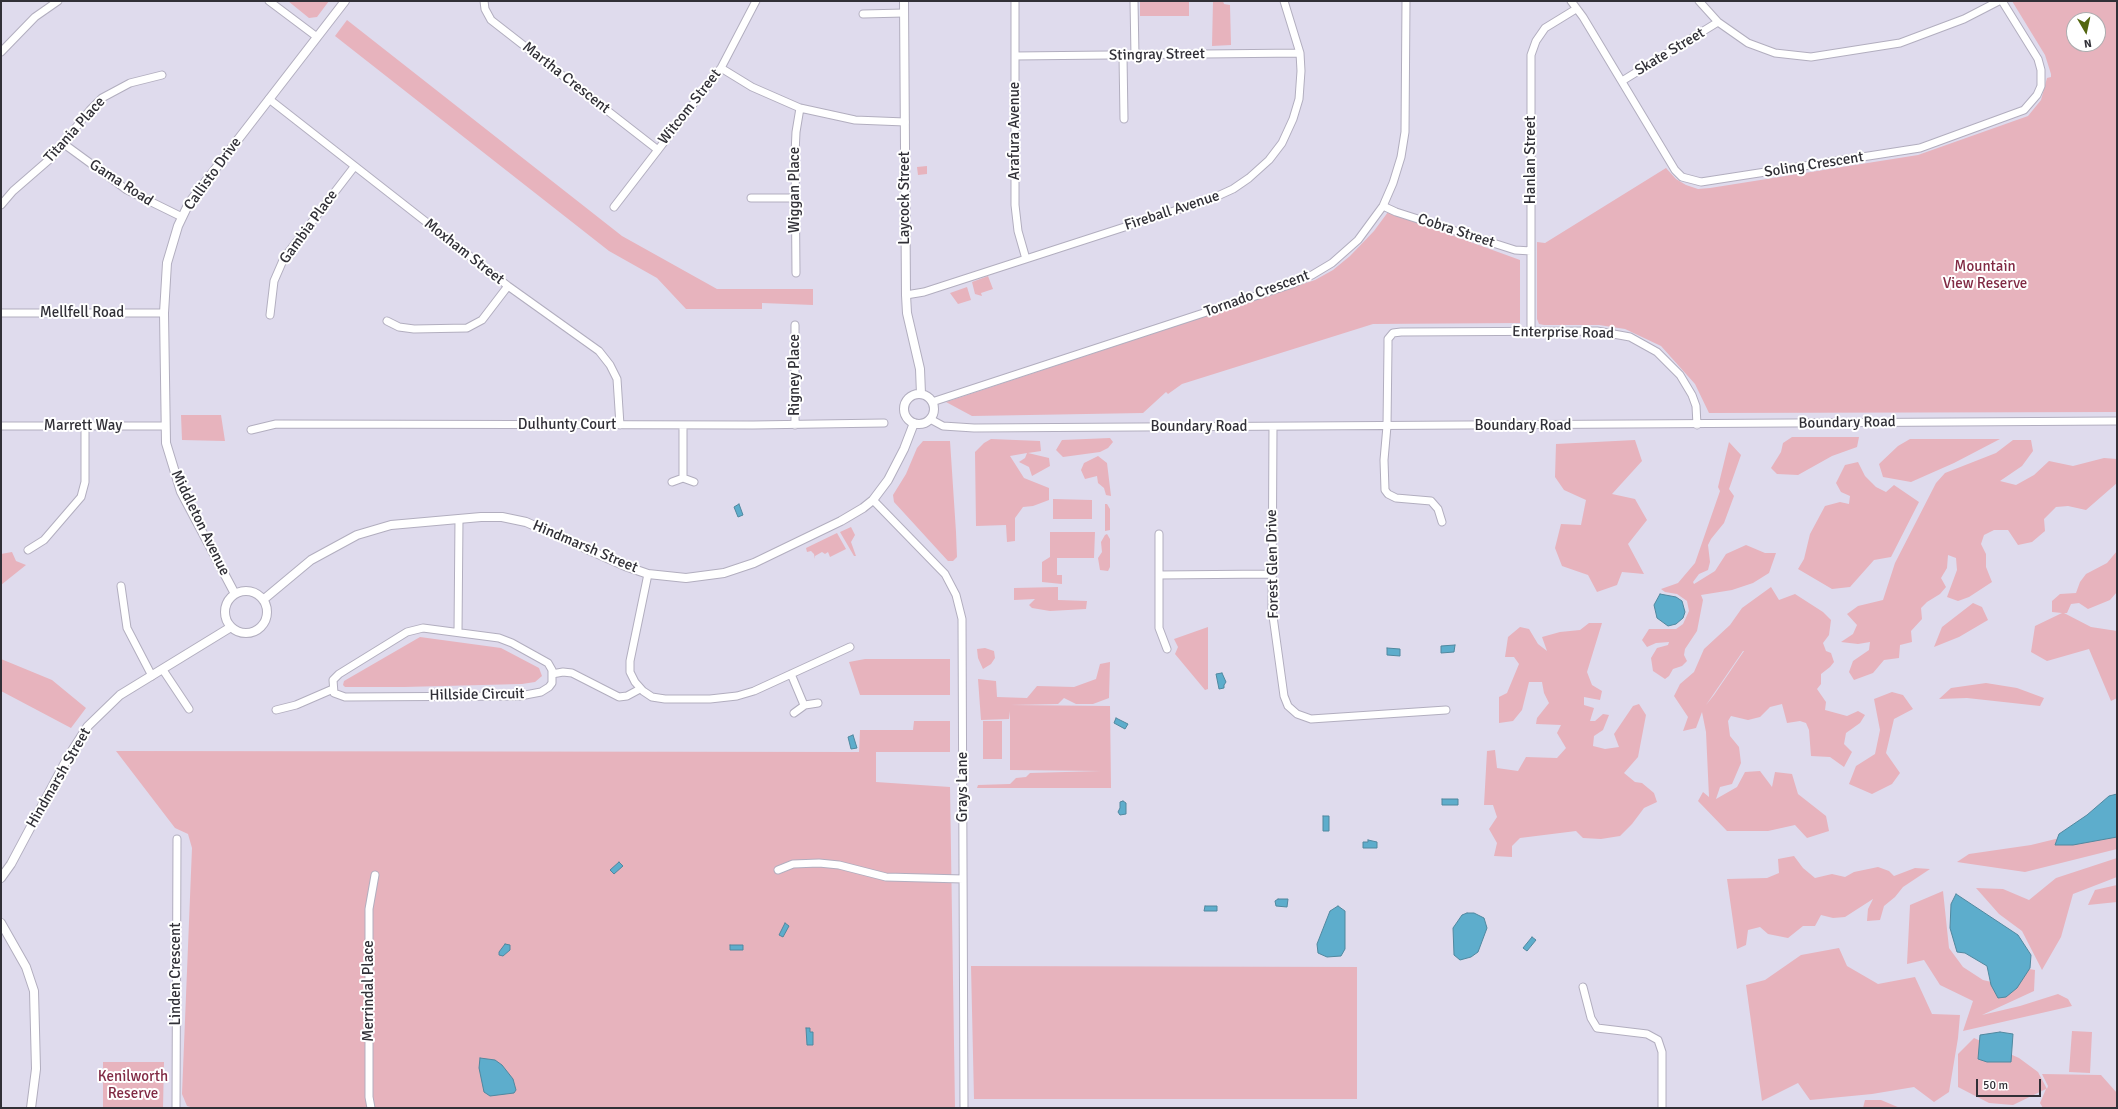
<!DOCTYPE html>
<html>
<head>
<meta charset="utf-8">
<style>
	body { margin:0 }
	#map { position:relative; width:2118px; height:1109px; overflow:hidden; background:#dfdbed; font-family:Signika,sans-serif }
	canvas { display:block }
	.frame { position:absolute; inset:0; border:2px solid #313037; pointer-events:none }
	.north { position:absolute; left:2066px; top:12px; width:40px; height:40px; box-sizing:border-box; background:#fff; border:1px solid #adacaf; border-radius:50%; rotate:171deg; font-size:11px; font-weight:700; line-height:16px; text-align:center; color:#313037 }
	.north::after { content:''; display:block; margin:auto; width:14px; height:18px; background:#536610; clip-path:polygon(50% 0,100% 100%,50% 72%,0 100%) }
	.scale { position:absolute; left:1976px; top:1079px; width:65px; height:18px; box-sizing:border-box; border:2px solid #313037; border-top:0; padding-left:5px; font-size:12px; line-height:14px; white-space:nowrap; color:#313037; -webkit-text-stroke:3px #fff; paint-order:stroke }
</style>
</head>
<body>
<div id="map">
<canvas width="2118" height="1109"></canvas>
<div class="frame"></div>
<div class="north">N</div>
<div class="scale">50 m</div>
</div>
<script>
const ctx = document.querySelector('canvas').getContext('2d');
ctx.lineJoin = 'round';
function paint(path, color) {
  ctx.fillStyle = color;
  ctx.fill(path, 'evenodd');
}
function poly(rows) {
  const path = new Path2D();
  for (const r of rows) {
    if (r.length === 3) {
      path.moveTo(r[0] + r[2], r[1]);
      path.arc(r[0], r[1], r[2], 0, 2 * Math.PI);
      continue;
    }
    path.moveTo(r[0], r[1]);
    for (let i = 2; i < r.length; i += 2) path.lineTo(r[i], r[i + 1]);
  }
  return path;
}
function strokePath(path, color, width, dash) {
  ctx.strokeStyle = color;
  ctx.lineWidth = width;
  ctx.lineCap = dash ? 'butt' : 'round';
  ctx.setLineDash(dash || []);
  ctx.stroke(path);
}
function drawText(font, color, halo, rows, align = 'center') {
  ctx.font = font + ' Signika,sans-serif';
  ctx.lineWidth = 4;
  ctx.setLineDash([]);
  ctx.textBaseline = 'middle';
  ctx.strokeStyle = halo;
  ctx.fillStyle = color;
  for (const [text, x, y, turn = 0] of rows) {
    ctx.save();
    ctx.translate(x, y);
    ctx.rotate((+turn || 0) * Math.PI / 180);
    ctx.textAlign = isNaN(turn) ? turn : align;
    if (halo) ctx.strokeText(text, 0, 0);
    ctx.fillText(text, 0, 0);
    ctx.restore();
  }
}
paint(poly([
	[288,1,329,1,317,17,309,18],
	[1140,1,1189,1,1189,16,1140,16],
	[1213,1,1223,1,1224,4,1230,5,1231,45,1212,46],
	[2012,1,2117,1,2117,412,1709,413,1695,384,1661,346,1625,329,1599,325,1544,325,1539,324,1537,319,1537,242,1545,243,1666,168,1676,179,1686,185,1698,189,1710,188,1918,155,2028,116,2041,100,2047,78,2051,77,2051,74,2045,55],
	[2074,20,2098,20,2098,44,2074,44],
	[347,20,622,236,717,289,813,289,813,305,762,303,762,309,686,309,657,278,609,251,335,36],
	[927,166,927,174,918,175,917,167],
	[1388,212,1520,260,1520,323,1373,324,1182,384,1168,394,1166,392,1143,413,972,416,946,402,1315,280,1333,270,1350,256,1374,231],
	[988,276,993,289,981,293,982,296,975,294,972,282],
	[967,287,971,300,958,304,950,293],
	[181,415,221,415,225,441,182,440],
	[1792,437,1859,437,1857,447,1832,456,1798,475,1777,474,1771,468,1781,452,1783,443],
	[1110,438,1113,442,1108,448,1100,452,1063,457,1056,450,1062,440],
	[991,439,1040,441,1041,451,1028,453,1049,458,1050,466,1032,476,1029,467,1019,462,1025,458,1027,453,1010,456,1024,478,1049,488,1049,500,1033,506,1023,507,1015,518,1015,541,1007,542,1006,525,976,526,975,452,984,443],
	[1910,439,2000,439,1954,463,1911,482,1883,477,1879,464,1898,446],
	[1635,440,1642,461,1612,494,1635,499,1647,520,1628,544,1644,574,1622,572,1617,585,1597,592,1588,575,1562,566,1555,548,1561,524,1581,525,1586,500,1564,490,1555,477,1556,444],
	[2013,440,2031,440,2033,451,2022,466,2000,481,2016,485,2034,475,2049,461,2073,466,2104,458,2117,459,2117,483,2086,510,2068,506,2056,507,2044,519,2045,531,2032,542,2018,545,2008,530,1994,530,1984,535,1981,544,1986,554,1986,567,1992,582,1969,597,1958,601,1947,597,1957,570,1956,558,1948,555,1947,568,1941,578,1946,587,1940,594,1927,602,1921,608,1922,619,1911,631,1912,642,1900,645,1899,658,1884,660,1873,673,1854,680,1849,672,1853,661,1869,650,1870,642,1858,644,1841,642,1853,634,1857,625,1847,614,1858,606,1883,600,1895,563,1936,483,1945,473,1996,453],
	[923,441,950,441,956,532,957,557,953,561,948,561,894,502,893,495,906,474,917,448],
	[1729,442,1741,455,1729,489,1734,496,1724,523,1711,539,1708,545,1710,562,1708,570,1699,574,1693,582,1694,584,1715,571,1726,554,1746,545,1765,553,1776,553,1769,573,1753,583,1732,590,1701,595,1703,600,1697,631,1685,649,1684,655,1687,661,1682,666,1673,669,1669,676,1665,679,1653,671,1651,658,1657,648,1668,645,1669,642,1656,643,1647,647,1642,640,1649,629,1676,629,1683,624,1689,611,1687,601,1677,594,1665,592,1661,589,1678,583,1695,563,1720,491,1718,487],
	[1098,456,1107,463,1111,496,1106,495,1104,488,1098,483,1097,476,1085,479,1081,470,1084,463],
	[1858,462,1865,476,1876,487,1886,492,1894,485,1919,502,1891,557,1874,560,1850,587,1832,589,1798,569,1804,559,1810,534,1825,506,1840,502,1849,504,1850,496,1841,492,1836,483,1845,465],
	[1053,499,1092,500,1092,519,1053,519],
	[1105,504,1107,504,1110,509,1110,530,1105,531],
	[851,527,855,535,851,542,856,556,854,556,840,532],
	[1050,532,1095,532,1094,558,1057,558,1057,575,1062,575,1062,584,1042,582,1042,562,1050,557],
	[837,533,846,549,830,557,828,552,825,554,822,552,815,556,815,559,814,554,811,551,807,552,806,548],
	[1107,534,1110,539,1110,567,1108,571,1100,570,1098,558,1102,552,1101,542,1105,535],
	[2117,551,2117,592,2110,600,2088,609,2079,603,2071,604,2067,613,2064,613,2091,627,2117,631,2117,698,2111,701,2089,649,2047,661,2031,652,2035,626,2062,613,2052,612,2052,601,2060,594,2076,593,2080,582,2086,574,2107,563],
	[12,552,16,561,26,565,1,585,1,554],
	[1058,587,1058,600,1087,601,1086,609,1050,611,1032,608,1029,605,1035,599,1014,600,1014,588],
	[1771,587,1779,600,1795,594,1823,612,1831,620,1829,635,1823,643,1826,651,1831,653,1834,662,1830,667,1821,674,1821,684,1817,689,1826,702,1825,710,1847,716,1858,711,1865,715,1860,723,1846,733,1844,744,1852,752,1844,767,1830,757,1811,756,1809,730,1806,723,1800,721,1787,723,1782,704,1770,707,1760,717,1748,720,1731,716,1728,721,1730,736,1739,747,1741,763,1732,784,1720,787,1716,799,1737,787,1745,772,1760,771,1772,787,1775,772,1792,774,1798,794,1826,816,1829,831,1807,838,1795,825,1768,831,1727,831,1698,801,1703,792,1709,797,1706,732,1702,712,1696,728,1683,731,1688,717,1674,696,1680,684,1694,672,1704,649,1730,625,1742,608],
	[1744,651,1714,695,1706,705,1743,651],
	[1973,603,1982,607,1988,620,1959,637,1934,647,1942,627],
	[1589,623,1602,623,1587,672,1592,685,1602,691,1600,700,1584,697,1584,705,1594,708,1590,721,1595,721,1603,714,1609,715,1603,730,1594,736,1593,746,1605,749,1619,747,1614,734,1633,706,1639,704,1646,715,1638,757,1624,773,1635,782,1642,783,1654,793,1657,802,1644,808,1632,824,1620,836,1601,839,1583,838,1576,831,1520,838,1512,846,1512,857,1494,856,1497,843,1489,829,1497,817,1493,805,1484,805,1487,751,1495,750,1497,768,1518,771,1526,757,1557,758,1566,748,1557,733,1561,725,1536,724,1537,718,1549,703,1544,693,1542,682,1529,682,1522,710,1513,721,1499,723,1499,697,1507,693,1519,664,1514,657,1505,657,1508,637,1520,627,1529,629,1538,644,1547,651,1542,637,1560,632,1580,630],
	[1208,627,1208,689,1205,690,1175,654,1178,647,1174,639],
	[420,637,501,648,539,668,542,676,535,682,522,684,404,687,345,687,343,685,344,681],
	[985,648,994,651,995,658,991,664,983,669,978,658,977,649],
	[1,659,52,680,86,708,71,728,1,691],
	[865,659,950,659,950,695,860,695,849,662],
	[1110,662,1109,698,1093,704,1076,704,1064,698,1058,704,1010,705,1110,706,1111,788,977,788,978,785,1010,784,1016,778,1026,777,1030,773,1101,771,1010,770,1010,711,1009,719,981,720,978,679,996,681,997,697,1027,698,1037,686,1074,687,1096,679,1100,664],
	[1986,683,2017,688,2044,698,2040,706,1967,698,1939,699,1951,688],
	[1892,692,1903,695,1913,709,1894,719,1886,753,1900,773,1892,784,1872,794,1849,784,1856,766,1875,754,1880,730,1874,699],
	[914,721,950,721,950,752,876,752,876,782,950,787,955,1108,194,1108,187,1106,182,1094,192,848,188,834,175,828,116,751,859,752,860,730,913,730],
	[983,721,1002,721,1002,759,983,759],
	[2117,824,2117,849,2025,872,1957,862,1969,854,2031,845],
	[1794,856,1803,868,1815,878,1832,874,1845,877,1854,872,1878,867,1889,871,1894,876,1915,868,1930,869,1903,887,1895,897,1884,906,1880,920,1867,921,1868,909,1873,899,1845,917,1833,918,1821,915,1815,926,1803,926,1788,938,1768,934,1760,927,1748,930,1746,945,1737,949,1727,879,1767,878,1779,873,1778,859],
	[2117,858,2117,877,2073,894,2061,937,2042,970,2022,931,1999,914,1976,888,2003,889,2029,900,2056,878],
	[2117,885,2117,902,2088,905,2095,890],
	[1943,891,1949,948,1963,967,1983,980,2008,986,2023,968,2035,970,2034,991,1982,1015,2020,1006,2058,994,2068,999,2072,1006,1963,1031,1973,1001,1940,985,1924,960,1907,964,1910,905],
	[1839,948,1847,966,1878,984,1915,977,1932,1014,1960,1015,1958,1038,1949,1092,1934,1102,1914,1087,1872,1094,1810,1100,1798,1083,1762,1101,1746,985,1765,980,1801,955],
	[971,966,1357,967,1357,1099,974,1099],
	[2072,1031,2092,1032,2090,1073,2069,1072],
	[1974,1038,2019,1058,2038,1072,2047,1089,2048,1086,2042,1074,2101,1075,2117,1093,2117,1108,2043,1108,2040,1103,2046,1089,2013,1105,1989,1103,1958,1087,1958,1054],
	[103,1062,164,1062,163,1108,103,1108],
	[1865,1100,1881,1100,1900,1108,1863,1108]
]), '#e7b3bd');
const water = poly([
	[739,504,743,515,738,517,734,507,739,504],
	[1660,594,1676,597,1682,601,1685,612,1683,618,1676,624,1668,626,1657,618,1654,605,1660,594],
	[1455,645,1454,652,1441,653,1441,646,1455,645],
	[1387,648,1400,649,1400,656,1387,655,1387,648],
	[1222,673,1226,682,1224,685,1224,688,1219,689,1216,674,1222,673],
	[1116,718,1128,724,1125,729,1114,723,1116,718],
	[853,735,857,748,851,749,848,737,853,735],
	[2117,794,2117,837,2073,845,2055,845,2059,834,2087,815,2109,796,2117,794],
	[1442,799,1458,799,1458,805,1442,805,1442,799],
	[1123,801,1126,803,1126,814,1120,815,1118,812,1120,808,1120,802,1123,801],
	[1323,816,1329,816,1329,831,1323,831,1323,816],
	[1368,840,1377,842,1377,848,1363,848,1363,842,1368,842,1368,840],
	[619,862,623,866,614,874,610,870,619,862],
	[1956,894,2018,935,2031,955,2030,968,2017,988,2006,997,1998,998,1991,985,1987,966,1965,953,1957,952,1950,928,1951,904,1956,894],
	[1278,899,1288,899,1287,907,1276,906,1275,901,1278,899],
	[1205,906,1217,906,1217,911,1204,911,1205,906],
	[1338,906,1345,911,1345,949,1341,956,1327,957,1318,953,1317,944,1330,911,1338,906],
	[1467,913,1474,913,1484,918,1487,928,1478,952,1471,957,1460,960,1454,955,1453,928,1462,915,1467,913],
	[785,923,789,926,783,937,779,935,785,923],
	[1532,937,1536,940,1527,951,1523,948,1532,937],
	[505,944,510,945,510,950,503,956,499,955,499,952,505,944],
	[730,945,743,945,743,950,730,950,730,945],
	[806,1028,810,1028,810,1032,813,1032,813,1045,807,1045,806,1028],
	[2000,1032,2013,1034,2011,1062,1987,1062,1978,1059,1980,1035,2000,1032],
	[480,1058,495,1060,502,1065,513,1079,516,1090,514,1093,490,1096,484,1092,479,1068,480,1058]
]);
paint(water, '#5dadcc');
strokePath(water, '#50889f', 1);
const minor = poly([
	[269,1,317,37],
	[484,1,485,9,491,20,658,150],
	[1015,1,1015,205,1018,231,1026,259],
	[1134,1,1135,56],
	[1571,1,1583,17,1675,170,1682,177,1701,182,1920,148,2024,110,2037,95,2041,86,2041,70,2038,59,2002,1],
	[1699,1,1718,22,1748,43,1775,53,1811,57,1900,43,1964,19,1999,1],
	[863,14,904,13],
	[1,52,35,17,58,1],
	[1015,56,1300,53],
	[1123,56,1124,119],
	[721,68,752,87,800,108,855,120,905,122],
	[1622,81,1718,22],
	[269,99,508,286,599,351,610,365,617,379,620,425],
	[64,144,127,190,182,217],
	[751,198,795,198],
	[1,205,13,191,51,158,90,110,102,98,130,83,162,75],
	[1383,206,1396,212,1515,250,1531,251],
	[614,207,721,68,756,1],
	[796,273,795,154,796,132,800,108],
	[906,295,924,292,1211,199,1233,189,1249,178,1269,160,1282,143,1293,119,1299,99,1301,71,1300,53,1284,1],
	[1,313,164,313],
	[270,315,274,281,284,258,354,167],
	[387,321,399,327,414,329,467,328,482,320,508,286],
	[795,325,795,425],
	[1531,331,1531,55,1536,41,1545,28,1576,9],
	[932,402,1292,284,1312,275,1332,263,1358,240,1383,206,1393,183,1401,157,1405,132,1406,1],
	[930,419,943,426,974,428,2117,421],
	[683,425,683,478],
	[1,426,164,426],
	[1273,427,1272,609,1284,696,1288,706,1297,714,1311,719,1446,710],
	[251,430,276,424,753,425,884,423],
	[672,482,683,478,694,482],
	[873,500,945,574,956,595,962,619,964,1108],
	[1442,522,1438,509,1431,501,1396,498,1388,494,1385,490,1384,460,1387,426,1388,346,1388,339,1393,333,1401,332,1597,331,1630,337,1657,352,1680,375,1692,395,1696,406,1697,425],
	[1159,534,1159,628,1167,649],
	[28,550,44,540,81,497,85,482,85,426],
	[648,574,630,661,630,672,635,682,643,691,652,697,665,699,710,699,737,696,754,691,850,647],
	[1159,575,1271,574],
	[121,586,127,628,152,676],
	[423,628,499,638,512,643,548,663,552,670,552,683,549,687,541,692,520,696,345,697,334,693,333,680,339,674,407,632,423,628],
	[458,632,459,519],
	[163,670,189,709],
	[552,674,563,672,572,673,619,697,627,696,640,689],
	[791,674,804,705],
	[276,710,296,705,333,689],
	[794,713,805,705,818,703],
	[778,870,793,864,819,863,839,865,886,877,963,879],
	[1583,987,1591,1018,1597,1028,1647,1034,1658,1040,1662,1052,1662,1108],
	[176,1108,177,839],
	[371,1108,369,1097,369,909,375,875]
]);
const tertiary = poly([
	[904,1,906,295,907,313,920,369,921,394],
	[919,409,15],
	[246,612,21],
	[235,594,181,492,166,443,164,313,167,263,178,226,189,203,345,1],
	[263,600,311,560,357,535,391,525,481,517,502,517,526,522,625,566,648,574,686,578,724,573,754,563,841,521,863,508,873,500,888,480,904,449,914,423],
	[1,878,11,864,68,757,88,726,120,695,231,627],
	[1,923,26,967,34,991,36,1069,31,1108]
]);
strokePath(minor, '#b2aebf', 9);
strokePath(tertiary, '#b2aebf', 10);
strokePath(minor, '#fff', 7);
strokePath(tertiary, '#fff', 8);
drawText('15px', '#313037', '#fff', [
	["Skate Street",1670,52,-31],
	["Stingray Street",1157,55,-1],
	["Martha Crescent",566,78,38],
	["Witcom Street",690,107,-52],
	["Titania Place",75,130,-48],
	["Arafura Avenue",1015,131,-90],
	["Hanlan Street",1531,160,-90],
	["Soling Crescent",1814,165,-9],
	["Callisto Drive",213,174,-54],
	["Gama Road",121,183,33],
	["Wiggan Place",795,190,-90],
	["Laycock Street",905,198,-90],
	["Fireball Avenue",1172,211,-18],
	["Gambia Place",309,227,-54],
	["Cobra Street",1456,231,18],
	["Moxham Street",464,252,38],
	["Tornado Crescent",1257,294,-20],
	["Mellfell Road",82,313],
	["Enterprise Road",1563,333,1],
	["Rigney Place",795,375,-90],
	["Boundary Road",1847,423,-1],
	["Dulhunty Court",567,425],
	["Marrett Way",83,426],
	["Boundary Road",1523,426],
	["Boundary Road",1199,427],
	["Middleton Avenue",200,523,64],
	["Hindmarsh Street",585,547,23],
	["Forest Glen Drive",1273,564,-91],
	["Hillside Circuit",477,695,-1],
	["Hindmarsh Street",59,778,-60],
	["Grays Lane",963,787,-90],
	["Linden Crescent",176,974,-90],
	["Merrindal Place",369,991,-90]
]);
drawText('15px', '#812a44', '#fff', [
	["Mountain",1985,267],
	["View Reserve",1985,284],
	["Kenilworth",133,1077],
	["Reserve",133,1094]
]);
</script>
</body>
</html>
